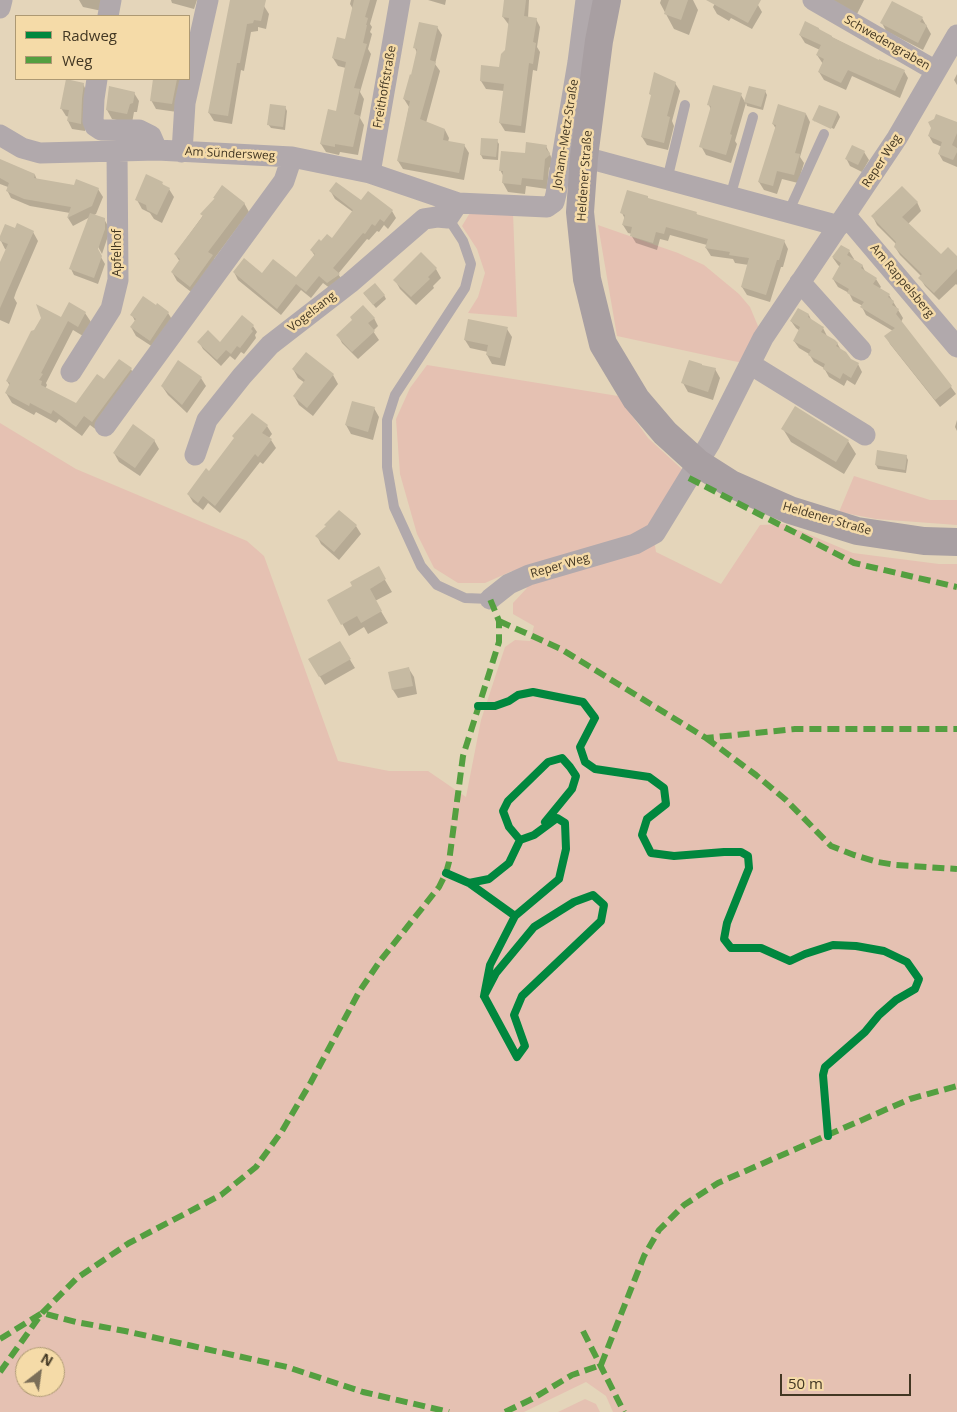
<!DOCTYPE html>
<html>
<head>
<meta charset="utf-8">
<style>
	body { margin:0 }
	#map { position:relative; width:957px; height:1412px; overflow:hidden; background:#e4d5ba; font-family:"Open Sans",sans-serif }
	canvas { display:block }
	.legend { position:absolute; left:15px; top:15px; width:175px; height:65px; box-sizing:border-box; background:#f5dba8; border:1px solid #ad9973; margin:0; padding:6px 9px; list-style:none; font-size:15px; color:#423723 }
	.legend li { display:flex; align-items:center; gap:10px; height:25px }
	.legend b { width:25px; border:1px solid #ad9973 }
	.north { position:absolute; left:15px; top:1347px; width:50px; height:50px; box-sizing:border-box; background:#f5dba8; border:1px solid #ad9973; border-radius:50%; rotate:30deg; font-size:14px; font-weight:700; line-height:20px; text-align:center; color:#423723 }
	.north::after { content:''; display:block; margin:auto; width:18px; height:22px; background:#7b6e58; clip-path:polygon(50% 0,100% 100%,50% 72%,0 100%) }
	.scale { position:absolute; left:780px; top:1374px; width:131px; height:22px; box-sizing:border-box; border:2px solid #423723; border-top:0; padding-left:6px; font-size:15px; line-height:18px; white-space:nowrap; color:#423723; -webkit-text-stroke:4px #f5dba8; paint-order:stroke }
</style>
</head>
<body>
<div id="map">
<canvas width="957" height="1412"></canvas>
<ul class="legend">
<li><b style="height:6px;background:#00873e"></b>Radweg</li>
<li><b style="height:6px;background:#549f40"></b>Weg</li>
</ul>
<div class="north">N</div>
<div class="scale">50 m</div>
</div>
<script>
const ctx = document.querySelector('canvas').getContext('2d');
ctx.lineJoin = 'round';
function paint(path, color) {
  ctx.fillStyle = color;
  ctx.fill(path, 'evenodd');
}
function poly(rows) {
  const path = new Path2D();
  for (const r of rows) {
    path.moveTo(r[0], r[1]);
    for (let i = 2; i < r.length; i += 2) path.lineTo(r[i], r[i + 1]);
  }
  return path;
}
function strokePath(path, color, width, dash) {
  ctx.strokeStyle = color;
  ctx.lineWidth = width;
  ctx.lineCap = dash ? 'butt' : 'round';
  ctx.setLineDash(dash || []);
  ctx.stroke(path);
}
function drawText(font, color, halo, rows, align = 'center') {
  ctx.font = font + ' "Open Sans",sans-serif';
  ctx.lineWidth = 5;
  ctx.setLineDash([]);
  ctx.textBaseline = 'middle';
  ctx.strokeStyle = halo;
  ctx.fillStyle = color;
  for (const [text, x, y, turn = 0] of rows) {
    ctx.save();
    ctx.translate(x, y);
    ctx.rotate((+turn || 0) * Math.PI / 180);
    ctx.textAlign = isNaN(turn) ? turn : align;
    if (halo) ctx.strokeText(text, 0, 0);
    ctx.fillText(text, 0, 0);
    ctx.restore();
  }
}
paint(poly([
	[471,211,513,213,517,317,468,313,478,297,485,273,477,249,462,226],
	[598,225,678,253,704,265,739,294,750,307,763,338,750,364,733,361,617,336],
	[427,365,618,396,648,438,685,472,651,521,656,552,721,584,760,525,784,524,853,553,939,564,957,564,957,1412,613,1412,606,1396,586,1382,524,1412,0,1412,0,423,76,469,247,541,264,556,338,761,389,771,428,771,466,797,481,720,505,647,515,640,530,641,534,626,513,614,513,603,527,588,512,571,485,583,458,583,434,568,417,534,400,474,396,419,410,388],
	[25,1357,55,1357,55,1387,25,1387],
	[854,476,930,500,957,500,957,525,876,519,839,512],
	[585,1399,596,1404,600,1412,558,1412]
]), '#e5c1b2');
paint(poly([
	[79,0,104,0,102,11,83,7],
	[171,0,197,0,194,9,172,3],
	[231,0,257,0,264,6,269,14,266,29,258,27,258,31,251,32,244,71,241,70,232,124,214,121,209,113],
	[351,0,377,0,370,24,372,27,370,32,372,34,368,49,371,54,360,92,364,99,360,118,364,125,358,155,340,152,339,155,326,152,321,144,337,112,346,68,338,66,333,58,346,40,353,9,350,4],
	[428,0,446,0,445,5],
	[505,0,529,0,528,18,536,19,540,27,537,47,540,52,537,71,533,70,525,133,505,131,500,123,504,91,486,89,481,81,500,68,506,51,509,25,503,17],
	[661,0,693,0,698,10,689,35,674,29,660,3],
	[717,0,749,0,758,5,762,12,752,29,731,18,729,21,717,14,713,7],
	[831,0,864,0,857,14],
	[922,18,931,34,923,50,886,31,882,23],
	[437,27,442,35,435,64,440,71,426,123,445,130,449,138,448,142,464,145,469,153,464,180,403,169,398,161,409,107,404,99,412,76,417,53,415,48],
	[820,31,880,62,904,71,908,78,900,98,852,76,846,90,824,80,819,72,823,64,817,55,820,50,805,43,800,35],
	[957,74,957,85,954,80],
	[154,79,182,79,177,112,156,109,151,100],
	[675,83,680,91,672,121,674,126,668,150,647,145,642,137,652,97,650,93],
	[83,84,87,92,85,107,85,131,72,129,68,121,69,117,66,116,61,108],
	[765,91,767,95,763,110,747,106,746,103,735,141,737,144,731,163,706,155,701,146,711,110,709,105,741,95,745,102],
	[134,93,139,101,137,112,134,112,132,123,112,119,107,110],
	[285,107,287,111,285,130,271,128,268,124],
	[820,107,838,113,840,117,834,129,815,120,815,122,814,120],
	[806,114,810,122,800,157,804,163,798,183,782,179,777,194,764,190,759,182,776,129,773,124],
	[957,124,957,167,943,161,939,154,942,147,933,143,929,136,932,128],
	[497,141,499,144,498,160,483,159,481,155],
	[546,146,554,163,549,168,547,189,526,186,525,194,508,192,503,183,504,177,500,170],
	[864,152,869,160,862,172,850,166,846,158],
	[0,166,35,175,37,180,98,189,103,197,96,214,94,215,104,219,108,226,108,236,102,254,96,243,94,245,105,264,98,284,74,275,71,269,90,217,73,226,68,218,70,213,30,206,11,198,7,190,8,187,0,184],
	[162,183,163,186,169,189,174,197,162,223,154,219,150,213,142,209,137,200],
	[331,192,392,211,396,218,388,229,384,225,379,232,377,231,369,240,367,239,338,274,343,281,331,289,323,283,311,298,301,290,281,315,238,280,234,272,296,279,315,256,311,250,321,242,332,240,353,212,335,199],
	[214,198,244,203,249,212,214,259,217,265,195,295,177,281,172,272,180,262,175,254,215,199],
	[648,199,696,213,698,216,784,241,788,249,783,267,781,267,770,302,747,295,742,287,749,265,735,263,733,259,711,256,706,248,707,245,670,235,668,241,660,239,657,250,636,243,631,235,632,234,628,233,623,225,625,219,622,213],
	[917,202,921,211,907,225,941,256,957,258,957,285,956,284,939,300,925,286,920,278,921,276,900,255,895,247,896,244,877,225,873,217],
	[18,225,33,232,38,241,16,292,14,298,17,303,9,324,0,320,0,265,7,250,5,249,0,239,16,230],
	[849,251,854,259,853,260,862,265,866,273,876,279,881,287,879,289,889,295,903,318,901,322,951,387,956,394,940,407,890,344,886,336,893,331,866,315,862,307,863,306,853,301,849,293,838,287,833,279,840,267,838,265,833,258],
	[421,254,436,269,441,278,433,286,434,288,416,305,400,289,395,280],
	[364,294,384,295,386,299,376,308],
	[85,313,91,322,83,336,73,330,46,383,47,385,45,389,76,405,105,381,131,369,136,379,98,431,90,425,82,436,59,419,56,423,36,412,34,415,12,403,6,393,10,386,7,381,62,318],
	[168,313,173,321,156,349,136,336,131,327,135,321,132,315],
	[809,315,812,322,823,328,827,336,837,343,841,350,850,360,858,364,862,372,855,385,847,380,844,386,829,377,824,368,814,362,809,354,799,348,794,341,800,331,796,328,791,321],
	[374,318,378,326,373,331,379,340,358,359,342,343,338,335],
	[253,326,257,332,255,335,256,338,244,354,241,352,235,360,230,356,221,366,203,349,199,342,220,344],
	[507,329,512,337,505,366,492,364,487,355,488,352,470,348,465,340],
	[306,353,333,375,338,384,313,416,299,405,294,396,305,383,298,378,293,369],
	[715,369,720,378,713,400,688,392,683,383],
	[201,378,206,386,187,413,168,395,162,386],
	[374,408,379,417,373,440,351,434,346,425],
	[252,414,267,426,272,434,269,438,271,440,276,448,263,464,260,462,220,513,208,503,203,510,193,502,188,494,210,472],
	[957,420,957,431,955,427],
	[783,429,848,441,856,454,844,474,791,442],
	[154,440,159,449,140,476,119,462,114,453],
	[878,452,906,456,908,460,906,473,878,469,876,465],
	[356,526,361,534,339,560,321,544,317,536],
	[378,568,392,592,375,601,388,623,368,634,364,627,349,636,329,600,354,586],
	[340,643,355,668,325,685,310,660],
	[409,669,414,677,417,694,398,698,393,690,389,673]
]), '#0003');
paint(poly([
	[230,0,266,0,261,21,254,20,253,23,247,24,240,63,237,63,228,116,208,113],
	[354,0,370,0,365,17,368,18,366,25,367,25,363,43,367,44,354,88,360,89,354,114,360,116,353,147,335,144,335,147,320,144,328,109,336,111,346,62,332,58,337,37,345,39],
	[504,0,526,0,524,16,537,18,533,42,536,43,533,64,529,63,521,126,499,123,504,84,480,81,481,65,499,67,501,54,505,50,509,18,502,17],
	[669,0,688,0,681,20,664,14],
	[706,0,761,0,748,23],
	[892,1,923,17,920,22,927,25,918,43,880,23],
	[805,21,819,28,819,29,832,36,832,37,879,60,879,59,905,70,895,91,848,70,841,83,818,72,824,59,816,55,821,45,799,35],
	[419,22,438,26,430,60,436,62,420,119,445,129,443,140,465,144,459,173,397,161,410,101,403,99,410,74,411,75,417,49,413,48],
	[654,72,676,82,667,116,670,117,664,143,641,137,651,95,649,94],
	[66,79,84,83,82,98,81,124,67,121,69,110,60,109],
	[153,79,177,79,172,104,150,101],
	[713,85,742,93,730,134,732,135,726,155,699,147,711,106,707,105],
	[109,86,135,92,133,103,130,104,127,114,106,110],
	[749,86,766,90,761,107,744,102],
	[270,104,286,106,283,127,267,125],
	[778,104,806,113,795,153,800,154,794,175,777,171,773,186,758,182,776,125,772,124],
	[819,105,838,112,831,129,812,120],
	[936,114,957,122,957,133,952,145,957,148,957,152,953,160,938,154,942,142,928,136,931,128,928,122,934,119],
	[481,138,498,139,496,157,480,155],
	[526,142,547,145,546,149,550,153,550,155,545,159,543,180,522,178,521,185,502,183,503,171,499,171,501,151,525,153],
	[852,145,865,151,858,165,845,159],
	[0,159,35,174,34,178,74,185,76,179,99,188,92,206,67,218,71,207,24,199,6,191,9,183,0,178],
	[146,174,163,182,162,184,170,188,157,215,147,210,146,205,135,200],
	[336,182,361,200,368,191,393,210,384,222,380,219,375,226,372,224,365,234,363,233,333,268,340,274,327,283,319,276,306,292,296,284,277,309,233,272,244,258,262,273,273,259,296,277,315,254,310,250,319,239,321,241,327,234,332,238,353,210,329,191],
	[222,185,245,203,208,252,213,255,190,287,171,272,180,259,174,254,203,216,200,214,215,198,213,198],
	[902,186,918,202,902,217,941,254,948,247,957,256,957,269,934,293,918,278,922,274,894,247,896,242,871,216],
	[627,190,648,196,648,198,697,212,696,214,785,240,779,260,777,260,766,295,741,287,749,258,729,255,730,252,705,248,708,239,666,227,664,234,656,232,653,243,630,236,632,227,622,225,625,215,620,213],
	[90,213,105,218,105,229,98,249,102,256,94,278,69,269],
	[17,223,34,231,0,308,0,262,8,244,0,241,0,236,5,224,15,228],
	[841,245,850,250,847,255,863,265,861,268,877,278,873,284,890,294,888,297,894,301,892,305,899,309,896,314,952,386,935,400,884,336,895,328,860,307,864,302,847,293,849,289,832,279,841,263,832,257],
	[421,252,437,268,428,277,430,279,411,297,393,280],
	[375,283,385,295,373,305,363,293],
	[143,296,156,305,157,303,169,312,150,341,130,327,136,319,130,315],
	[69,302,86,312,78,327,68,321,41,373,43,374,39,380,42,381,41,385,76,403,97,374,104,379,119,359,132,368,92,422,84,416,76,427,53,410,51,414,30,403,29,406,5,393,10,383,6,381,31,331,34,330,41,318,36,304,61,317],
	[363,305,375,318,368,323,375,331,352,352,336,335,352,320,350,317],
	[798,308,809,314,808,317,822,326,824,327,821,332,835,340,838,343,836,346,846,352,851,359,859,363,851,378,843,373,840,379,823,369,825,364,808,355,811,350,793,341,800,327,790,321],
	[242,315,254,325,251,329,253,331,240,348,237,346,231,354,226,350,217,360,197,342,208,330,220,342],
	[468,319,508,327,500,358,486,355,488,345,464,340],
	[306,352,334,374,307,408,293,396,305,380,292,369],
	[178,360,202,377,182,405,161,386],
	[689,360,702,364,702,365,716,368,708,392,681,383],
	[352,401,375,407,368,432,345,425],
	[795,406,849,440,836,462,781,429],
	[252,413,268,425,262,433,272,439,258,457,255,454,215,506,203,496,198,503,187,494,206,468,209,471,234,438,232,436],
	[133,424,155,440,135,468,113,453],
	[877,450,907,455,905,470,875,465],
	[339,510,357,525,334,552,315,536,326,526,324,525],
	[379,566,386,579,370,589,382,611,361,623,357,616,341,625,327,600,352,586,350,582],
	[340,641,351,659,319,677,308,659],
	[409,667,413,686,392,690,388,672]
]), '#c6baa2');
strokePath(poly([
	[667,180,685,105],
	[730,197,753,117],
	[788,213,824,134],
	[448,218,463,241,471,264,465,288,395,395,387,420,387,467,394,507,421,566,437,585,465,598,490,599]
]), '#b1a9ac', 10);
strokePath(poly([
	[813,0,936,71],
	[0,8,2,0],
	[108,16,111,0],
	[97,79,94,99,93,121,95,126,101,130,139,130,151,136,157,150],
	[0,135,22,148,40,153,157,150,292,157,370,173,458,203,547,207,554,202,556,194,578,62,586,0],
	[182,152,185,103,208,0],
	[584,157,839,226],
	[370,173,400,0],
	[846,216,957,347],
	[800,282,861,350],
	[750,364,865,435],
	[71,372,111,309,118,280,117,151],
	[105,426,284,181,292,157],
	[195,455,207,420,242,376,270,345,350,283,424,219,437,217,448,218,458,203],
	[490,599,509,584,529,575,635,544,655,533,710,443,763,338,897,138,957,35]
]), '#b1a9ac', 21);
strokePath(poly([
	[607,0,599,41,584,157,580,212,587,279,603,344,636,399,665,433,698,463,731,484,790,510,857,531,924,541,957,542]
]), '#a89fa2', 28);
strokePath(poly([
	[689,478,854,563,957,587],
	[499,621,561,649,706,738,795,729,957,729],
	[706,738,756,775,786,800,831,846,854,855,878,862,896,865,957,869],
	[583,1331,624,1412],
	[0,1339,42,1313,76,1322,125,1331,287,1367,363,1392,449,1412],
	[601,1365,644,1256,659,1230,684,1205,718,1183,910,1099,957,1086],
	[0,1372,42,1313,77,1278,129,1243,221,1195,256,1167,282,1131,311,1082,359,992,380,961,439,887,446,873,449,862,463,756,499,642,499,621,490,599],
	[505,1412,532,1399,572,1375,601,1365]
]), '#549f40', 6, [12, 6]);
strokePath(poly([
	[478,706,495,706,509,701,518,695,533,692,583,702,595,718,580,747,585,762,595,769,649,777,664,788,666,804,647,819,642,835,651,853,674,856,724,852,741,852,748,856,749,868,727,923,724,939,731,948,761,948,790,961,805,954,833,945,856,946,884,951,907,962,919,979,915,989,896,1000,879,1015,865,1032,825,1067,823,1075,828,1136],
	[520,840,509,827,503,811,508,801,548,762,562,758,570,767,576,776,572,789,545,822],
	[446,873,469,883,515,916,490,965,484,996,517,1057,525,1046,514,1015,522,996,601,921,604,905,593,895,574,902,534,927,496,973,484,996],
	[469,883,489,879,509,863,520,840,534,835,557,818,565,823,566,849,559,879,515,916]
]), '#00873e', 8);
drawText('12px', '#423723', '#f5dba8', [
	["Schwedengraben",887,43,30],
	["Freithoffstraße",385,87,-80],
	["Johann-Metz-Straße",566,134,-81],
	["Am Sündersweg",230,154,3],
	["Reper Weg",882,161,-57],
	["Heldener Straße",585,176,-86],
	["Apfelhof",118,253,-90],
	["Am Rappelsberg",902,281,50],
	["Vogelsang",312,312,-38],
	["Heldener Straße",827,519,16],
	["Reper Weg",560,566,-16]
]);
</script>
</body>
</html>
